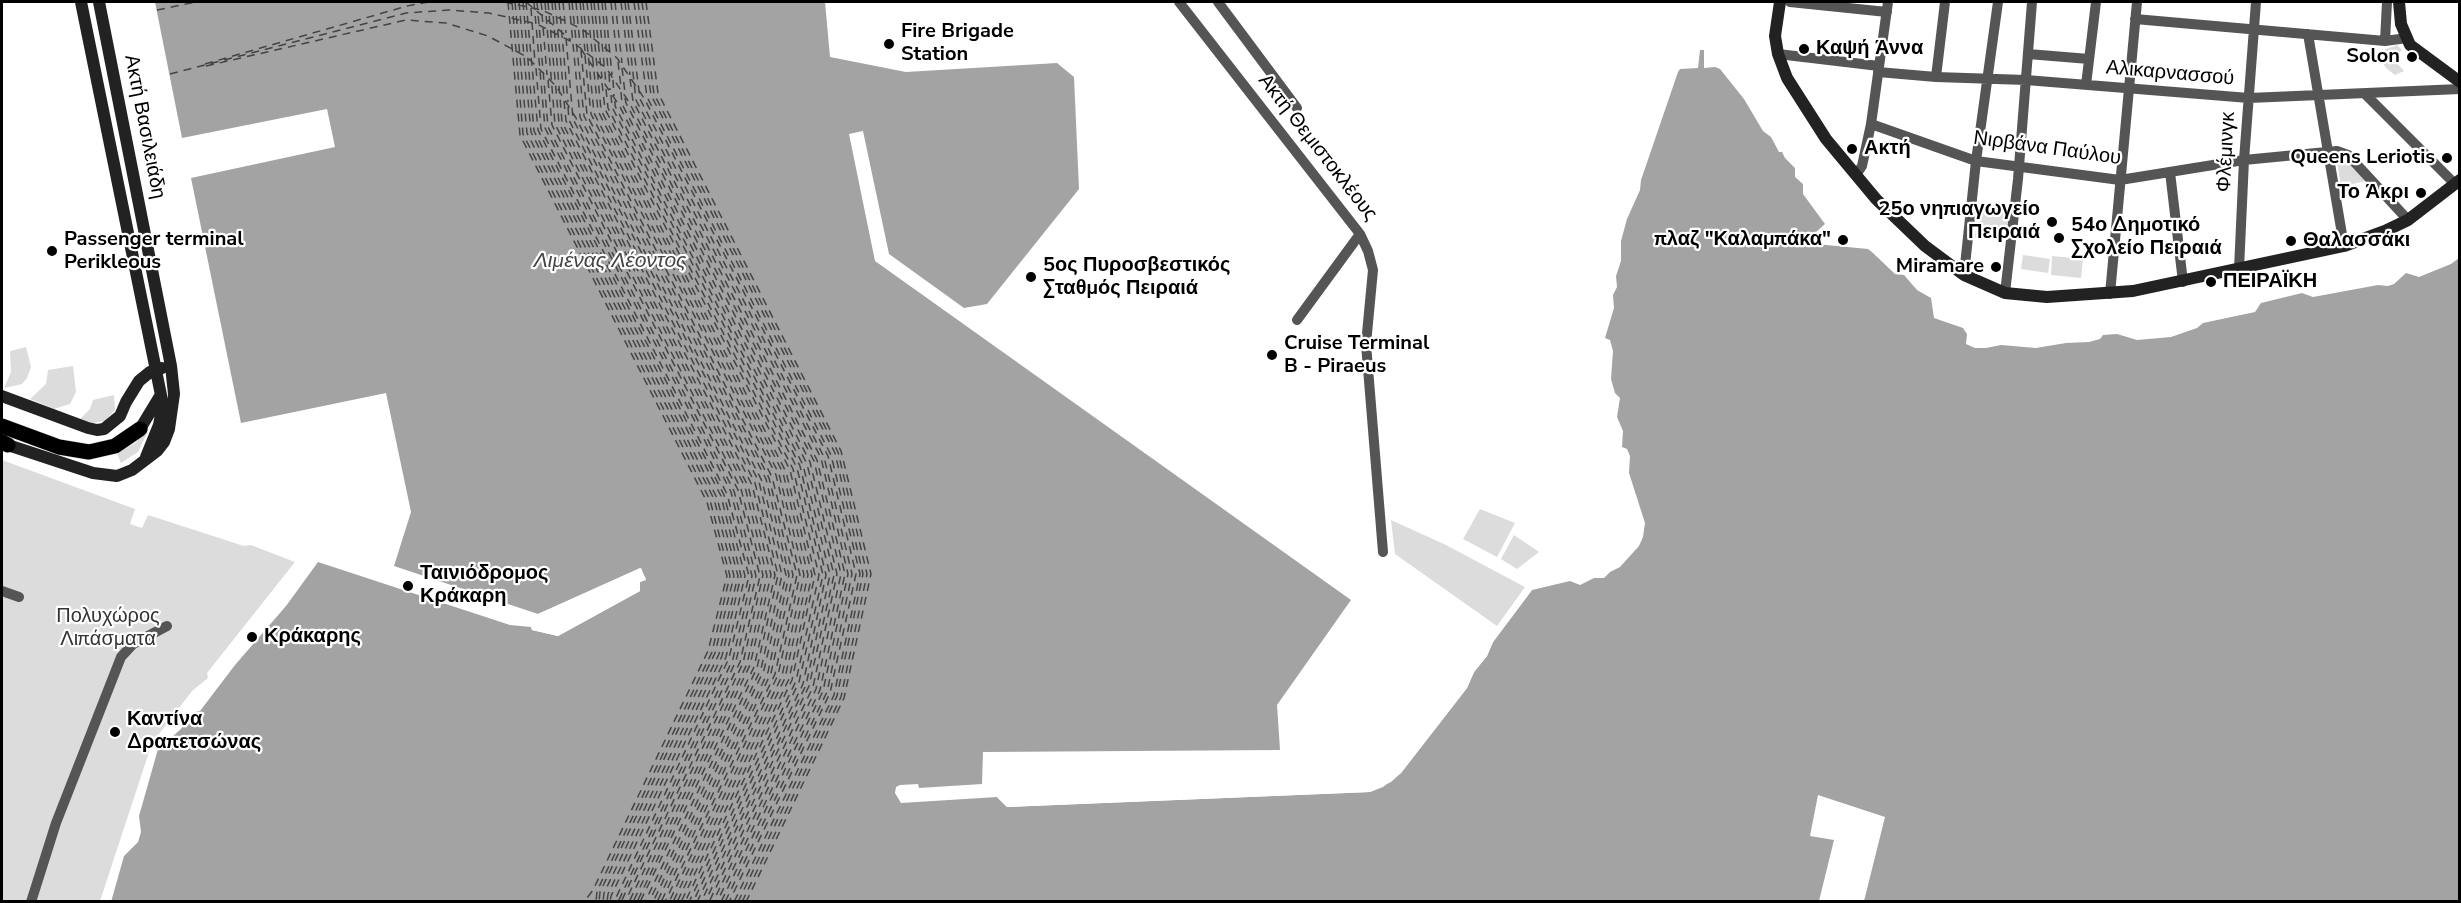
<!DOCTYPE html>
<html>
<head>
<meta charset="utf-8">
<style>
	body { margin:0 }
	#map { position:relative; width:2461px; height:903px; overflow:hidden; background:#fff; font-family:"Nunito Sans",sans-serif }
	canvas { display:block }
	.frame { position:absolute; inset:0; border:3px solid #000; pointer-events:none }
</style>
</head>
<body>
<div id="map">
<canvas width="2461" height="903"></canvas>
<div class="frame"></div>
</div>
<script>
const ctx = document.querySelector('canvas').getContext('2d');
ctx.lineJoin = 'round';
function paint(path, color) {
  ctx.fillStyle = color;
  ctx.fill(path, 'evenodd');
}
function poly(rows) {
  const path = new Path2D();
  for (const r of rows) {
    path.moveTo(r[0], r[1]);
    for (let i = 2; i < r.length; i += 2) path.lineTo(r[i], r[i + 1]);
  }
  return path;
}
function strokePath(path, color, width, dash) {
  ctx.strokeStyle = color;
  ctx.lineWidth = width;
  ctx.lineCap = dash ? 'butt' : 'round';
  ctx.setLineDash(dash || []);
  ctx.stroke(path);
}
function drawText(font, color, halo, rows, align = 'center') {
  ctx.font = font + ' "Nunito Sans",sans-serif';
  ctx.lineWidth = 4.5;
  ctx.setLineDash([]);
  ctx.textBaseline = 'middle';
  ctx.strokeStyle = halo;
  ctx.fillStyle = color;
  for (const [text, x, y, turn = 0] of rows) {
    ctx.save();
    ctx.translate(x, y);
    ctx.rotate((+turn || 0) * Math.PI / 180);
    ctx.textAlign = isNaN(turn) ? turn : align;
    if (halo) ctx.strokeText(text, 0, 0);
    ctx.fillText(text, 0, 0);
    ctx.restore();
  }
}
paint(poly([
	[2397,45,2402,50,2393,59,2404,71,2395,75,2386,68,2379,57,2385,53,2384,50],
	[2348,160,2365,181,2341,187,2337,161],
	[1978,209,2009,213,2006,240,1975,237],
	[2023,255,2050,259,2048,273,2021,269],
	[2052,256,2083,259,2081,278,2051,275],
	[26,347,31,367,27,378,22,384,4,388,11,372,10,351],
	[73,366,76,392,70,404,54,409,30,399,46,384,48,370],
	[114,395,115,410,105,421,92,423,80,419,90,409,93,400],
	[148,431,138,452,121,463,117,453,135,443],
	[2,460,135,509,130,524,142,528,148,515,244,546,251,545,295,562,207,673,208,678,192,691,152,743,100,901,2,901],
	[1480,509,1515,523,1497,557,1463,539],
	[1391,520,1446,545,1525,587,1497,626,1395,554],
	[1514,535,1539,552,1517,569,1501,559]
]), '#dcdcdc');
paint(poly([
	[155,2,825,2,830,57,906,72,1057,63,1074,77,1079,189,987,304,964,308,889,254,863,131,849,134,875,261,1351,600,1277,705,1280,750,983,752,982,784,919,788,918,784,900,785,896,787,895,793,901,803,997,797,1007,807,1370,792,1383,787,1401,773,1467,688,1474,672,1487,656,1493,642,1532,590,1570,581,1580,585,1594,578,1604,578,1610,572,1620,567,1639,546,1643,537,1645,523,1629,473,1630,456,1627,449,1622,447,1623,431,1617,417,1620,398,1615,393,1611,379,1613,351,1610,340,1605,338,1614,308,1613,295,1617,287,1616,276,1621,261,1621,241,1627,219,1640,190,1641,180,1678,72,1680,69,1698,68,1700,50,1704,50,1704,68,1715,67,1720,69,1744,99,1763,131,1771,137,1779,152,1782,152,1785,158,1795,168,1795,177,1803,184,1803,194,1825,224,1806,241,1816,244,1868,249,1873,253,1895,274,1904,275,1917,290,1931,298,1934,318,1963,328,1967,334,1966,344,1975,348,1986,348,2001,345,2036,348,2066,343,2089,342,2100,339,2103,335,2117,334,2137,340,2171,337,2197,328,2203,323,2255,312,2261,303,2302,293,2313,297,2378,285,2388,286,2394,284,2406,273,2419,277,2451,264,2459,258,2459,901,1864,901,1885,817,1818,795,1810,836,1834,840,1819,901,111,902,124,856,138,842,141,832,139,816,158,749,181,729,191,713,200,711,235,665,286,606,318,562,510,625,531,627,532,630,558,636,640,591,640,582,646,579,640,568,538,614,394,566,411,512,386,393,241,423,191,178,335,147,327,109,182,138]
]), '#a3a3a3');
paint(poly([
	[641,568,646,580,640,582,640,591,558,636,532,630,531,627,534,626,557,633,637,589,637,581,642,578,639,572,539,617,538,614],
	[1529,589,1532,590,1493,642,1487,656,1474,672,1467,688,1401,773,1391,782,1370,792,1007,807,997,797,999,794,1008,804,1353,791,1381,785,1399,771,1456,697,1471,671,1485,654,1491,640]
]), '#fff');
strokePath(poly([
	[504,2,542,10,582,29,617,58,644,98,828,456,856,574,830,693,729,902],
	[508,2,520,135,707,502,727,576,708,651,593,890,584,902],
	[512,2,523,134,710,500,730,576,712,652,597,891,596,902],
	[515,2,527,133,714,499,734,576,715,653,600,892,599,902],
	[519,2,531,132,717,498,738,576,719,654,604,893,603,902],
	[523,2,534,131,721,496,741,576,722,656,608,894,607,902],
	[526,2,571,40],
	[526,2,538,130,724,495,745,576,726,657,611,896,610,902],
	[534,2,545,128,731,492,752,576,733,659,618,902],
	[537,2,548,127,734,491,756,576,736,661,621,902],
	[541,2,542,10],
	[545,2,555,124,741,489,763,575,743,663,629,902],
	[548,2,559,123,745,487,767,576,747,664,633,902],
	[552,2,562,122,748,486,771,575,750,665,637,902],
	[555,2,564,96],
	[559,2,568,102],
	[563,2,566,33],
	[569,2,580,117,766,479,789,575,768,672,657,902],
	[572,2,584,116,769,478,793,575,771,673,661,902],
	[576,2,580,45],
	[580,2,585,51],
	[583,2,594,113,779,474,804,575,782,676,673,902],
	[587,2,598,111,783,473,808,575,785,678,677,902],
	[591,2,601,110,786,472,812,575,789,679,681,902],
	[594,2,602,78],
	[598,2,606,84],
	[602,2,608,69],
	[605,2,612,75],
	[611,2,617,57],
	[615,2,622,63],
	[621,2,630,75],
	[625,2,636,100,821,458,848,574,823,691,721,902],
	[628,2,640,99,824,457,852,574,827,692,725,902],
	[634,2,647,97,831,455,860,574,834,695,734,902],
	[638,2,651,95,835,453,863,574,837,696,738,902],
	[642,2,654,94,838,452,867,574,841,697,742,902],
	[646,2,658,93,841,451,871,574,844,698,746,902],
	[531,8,535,63],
	[157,10,196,2],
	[542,14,547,75],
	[566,38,573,119,759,482,782,575,761,669,649,902],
	[581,49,619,105,803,465,830,575,806,685,701,902],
	[581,50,587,115,772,477,797,575,775,674,665,902],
	[585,56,591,114,776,475,800,575,778,675,669,902],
	[618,62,621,87],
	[205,64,407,6,429,2],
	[206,66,406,20,446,23,488,36,527,57,556,86,576,118,762,481,786,575,764,670,653,902],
	[536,68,541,129,727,494,749,576,729,658,614,902],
	[622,68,625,93],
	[170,74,406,13,449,10,489,13,537,24,574,43,606,68,629,102,814,461,841,574,816,689,713,902],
	[609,74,610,90],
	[630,79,633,101,817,460,845,574,820,690,717,902],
	[548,80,552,125,738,490,760,576,740,662,625,902],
	[613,80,614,96],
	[602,83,605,109,790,470,815,575,792,680,685,902],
	[606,89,608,108,793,469,819,575,796,681,689,902],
	[621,92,622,104,807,464,834,575,809,686,705,902],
	[611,95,612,107,797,468,823,575,799,682,693,902],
	[625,98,626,103,810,462,837,574,813,687,709,902],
	[564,101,566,121,752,485,775,575,754,667,640,902],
	[615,101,615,106,800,466,826,575,803,684,697,902],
	[568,107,569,120,755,483,778,575,757,668,645,902]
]), '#444', 1.5, [8, 6]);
const primary = poly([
	[2,426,59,447,89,452,115,446,140,429],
	[2,442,8,445]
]);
strokePath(primary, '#dbdbdb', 16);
strokePath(poly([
	[1179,2,1360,234,1368,251,1373,270,1366,344,1383,552],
	[1218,2,1297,108],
	[1790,2,1887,12],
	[2135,19,2385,41,2407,38],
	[2308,34,2344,246],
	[2385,41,2387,2],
	[1778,54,1879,66],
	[2028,54,2089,59],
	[1878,72,1936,77,2026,80,2249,98,2460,89],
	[1936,77,1945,2],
	[2086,85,2096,2],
	[2365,94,2455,184],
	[1871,124,1976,161,2120,180,2244,160,2337,151,2348,155,2408,220],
	[2170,172,2183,282],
	[1856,175,1862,166,1871,124,1888,2],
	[2239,269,2244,160,2256,2],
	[1964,275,1976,161,1998,2],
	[2005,293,2018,179,2032,2],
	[2110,294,2137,2],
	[1297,320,1360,234],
	[2,591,19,597],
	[31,902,56,823,121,657,133,644,167,626]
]), '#555', 10);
strokePath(poly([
	[81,2,161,395,162,410,159,425,146,457],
	[1780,2,1775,36,1778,54,1787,78,1826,139,1876,199,1925,246,1964,275,2005,293,2047,297,2133,291,2344,246,2385,231,2408,220,2460,180],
	[2399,2,2401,24,2410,45,2460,82],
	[2,396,88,428,97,430,104,429,120,416,126,402,139,381,150,372,162,368],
	[140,429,160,396],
	[8,445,93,473,117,476,132,470,157,451,164,442,169,429,174,394,171,366,99,2]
]), '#222', 12);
strokePath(primary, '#000', 15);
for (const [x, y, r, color] of [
	[889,44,6,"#000"],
	[1804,49,6,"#000"],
	[2412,57,6,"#000"],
	[1852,149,6,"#000"],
	[2447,158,6,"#000"],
	[2421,193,6,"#000"],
	[2052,222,6,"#000"],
	[2059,238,6,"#000"],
	[1843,240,6,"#000"],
	[2291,241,6,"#000"],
	[52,251,6,"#000"],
	[1996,267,6,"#000"],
	[1031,277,6,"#000"],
	[2211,282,6,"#000"],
	[1272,355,6,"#000"],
	[408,586,6,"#000"],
	[252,637,6,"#000"],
	[115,732,6,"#000"]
]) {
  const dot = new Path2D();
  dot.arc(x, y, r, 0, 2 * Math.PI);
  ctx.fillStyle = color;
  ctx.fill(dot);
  strokePath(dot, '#fff', 2);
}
drawText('bold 20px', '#000', '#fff', [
	["Fire Brigade",901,32],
	["Station",901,55],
	["Καψή Άννα",1816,49],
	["Solon",2400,57,"right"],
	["Ακτή",1864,149],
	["Queens Leriotis",2435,158,"right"],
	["Το Άκρι",2409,193,"right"],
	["25ο νηπιαγωγείο",2040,210,"right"],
	["Πειραιά",2040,233,"right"],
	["54ο Δημοτικό",2071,226],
	["Σχολείο Πειραιά",2071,249],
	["Passenger terminal",64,240],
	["Perikleous",64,263],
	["πλαζ \"Καλαμπάκα\"",1831,240,"right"],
	["Θαλασσάκι",2303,241],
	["5ος Πυροσβεστικός",1043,266],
	["Σταθμός Πειραιά",1043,289],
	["Miramare",1984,267,"right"],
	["ΠΕΙΡΑΪΚΗ",2223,282],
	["Cruise Terminal",1284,344],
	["B - Piraeus",1284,367],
	["Ταινιόδρομος",420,574],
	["Κράκαρη",420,597],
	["Κράκαρης",264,637],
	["Καντίνα",127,720],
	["Δραπετσώνας",127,743]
], 'left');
drawText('20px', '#000', '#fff', [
	["Αλικαρνασσού",2170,74,5],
	["Ακτή Βασιλειάδη",144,127,79],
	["Ακτή Θεμιστοκλέους",1317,148,52],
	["Νιρβάνα Παύλου",2047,149,8],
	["Φλέμινγκ",2227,152,-87]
]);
drawText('20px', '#333', '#fff', [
	["Πολυχώρος",108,617],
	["Λιπάσματα",108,640]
]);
drawText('italic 21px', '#444', '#fff', [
	["Λιμένας Λέοντος",610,262]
]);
</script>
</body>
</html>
